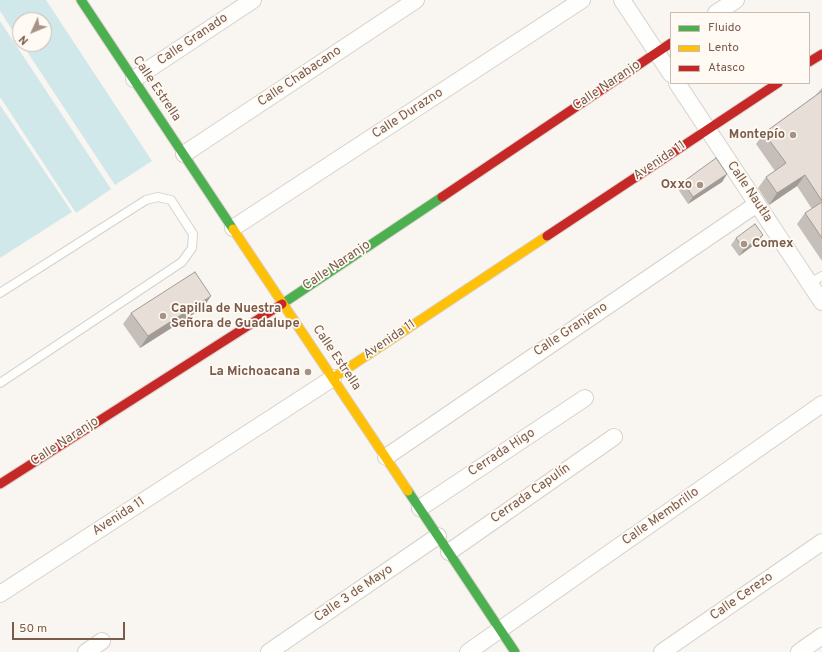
<!DOCTYPE html>
<html>
<head>
<meta charset="utf-8">
<style>
	body { margin:0 }
	#map { position:relative; width:822px; height:652px; overflow:hidden; background:#f9f5f0; font-family:Overpass,sans-serif }
	canvas { display:block }
	.legend { position:absolute; left:670px; top:12px; width:140px; height:72px; box-sizing:border-box; background:#fffaf3; border:1px solid #cabbb1; margin:0; padding:5px 7px; list-style:none; font-size:12px; color:#7a5c4d }
	.legend li { display:flex; align-items:center; gap:8px; height:20px }
	.legend b { width:20px; border:1px solid #cabbb1 }
	.north { position:absolute; left:12px; top:12px; width:40px; height:40px; box-sizing:border-box; background:#fffaf3; border:1px solid #cabbb1; border-radius:50%; rotate:226deg; font-size:11px; font-weight:700; line-height:16px; text-align:center; color:#7a5c4d }
	.north::after { content:''; display:block; margin:auto; width:14px; height:18px; background:#a69286; clip-path:polygon(50% 0,100% 100%,50% 72%,0 100%) }
	.scale { position:absolute; left:12px; top:622px; width:113px; height:18px; box-sizing:border-box; border:2px solid #7a5c4d; border-top:0; padding-left:5px; font-size:12px; line-height:14px; white-space:nowrap; color:#7a5c4d; -webkit-text-stroke:3px #fffaf3; paint-order:stroke }
</style>
</head>
<body>
<div id="map">
<canvas width="822" height="652"></canvas>
<ul class="legend">
<li><b style="height:5px;background:#4caf50"></b>Fluido</li>
<li><b style="height:5px;background:#ffc107"></b>Lento</li>
<li><b style="height:5px;background:#c62828"></b>Atasco</li>
</ul>
<div class="north">N</div>
<div class="scale">50 m</div>
</div>
<script>
const ctx = document.querySelector('canvas').getContext('2d');
ctx.lineJoin = 'round';
function paint(path, color) {
  ctx.fillStyle = color;
  ctx.fill(path, 'evenodd');
}
function poly(rows) {
  const path = new Path2D();
  for (const r of rows) {
    path.moveTo(r[0], r[1]);
    for (let i = 2; i < r.length; i += 2) path.lineTo(r[i], r[i + 1]);
  }
  return path;
}
function strokePath(path, color, width, dash) {
  ctx.strokeStyle = color;
  ctx.lineWidth = width;
  ctx.lineCap = dash ? 'butt' : 'round';
  ctx.setLineDash(dash || []);
  ctx.stroke(path);
}
function drawText(font, color, halo, rows, align = 'center') {
  ctx.font = font + ' Overpass,sans-serif';
  ctx.lineWidth = 3.5;
  ctx.setLineDash([]);
  ctx.textBaseline = 'middle';
  ctx.strokeStyle = halo;
  ctx.fillStyle = color;
  for (const [text, x, y, turn = 0] of rows) {
    ctx.save();
    ctx.translate(x, y);
    ctx.rotate((+turn || 0) * Math.PI / 180);
    ctx.textAlign = isNaN(turn) ? turn : align;
    if (halo) ctx.strokeText(text, 0, 0);
    ctx.fillText(text, 0, 0);
    ctx.restore();
  }
}
paint(poly([
	[0,0,46,0,152,161,115,185,22,44,44,44,44,20,20,20,20,42,0,11],
	[0,21,111,189,76,213,0,97],
	[0,105,72,212,0,258]
]), '#d0e8ea');
const lane = poly([
	[810,283,822,276],
	[0,293,146,200,158,197,171,200,193,234,192,248,182,262,0,383]
]);
const street = poly([
	[622,0,671,74],
	[716,13,736,0],
	[134,79,253,0],
	[677,83,822,302],
	[184,154,416,0],
	[233,228,582,0],
	[386,457,757,204],
	[420,508,585,398],
	[449,552,614,437],
	[0,594,333,378],
	[86,652,102,641],
	[269,652,438,536],
	[468,652,822,404],
	[662,652,822,542],
	[799,652,822,636]
]);
const fast = poly([
	[81,0,233,229],
	[282,304,442,197],
	[408,491,515,652]
]);
const slow = poly([
	[233,229,408,491],
	[333,378,547,236]
]);
const jam = poly([
	[809,62,822,54],
	[442,197,671,43],
	[547,236,778,83],
	[0,484,282,304]
]);
strokePath(lane, '#d7d1cb', 10);
strokePath(street, '#d7d1cb', 18);
strokePath(fast, '#d9d2cb', 11);
strokePath(slow, '#d9d2cb', 11);
strokePath(jam, '#d9d2cb', 11);
strokePath(lane, '#fefefd', 8);
strokePath(street, '#fefefd', 16);
strokePath(fast, '#4caf50', 9);
strokePath(slow, '#ffc107', 9);
strokePath(jam, '#c62828', 9);
paint(poly([
	[822,88,822,261,797,224,805,213,812,209,797,186,769,205,758,188,766,177,775,171,756,144,764,133,816,95],
	[727,174,722,182,688,204,678,189,683,182],
	[736,238,758,242,739,256,731,245],
	[203,308,140,348,123,324,131,313]
]), '#c6bfb9');
paint(poly([
	[727,174,722,182,688,204,693,197],
	[805,175,797,186,769,205,777,193],
	[763,235,758,242,739,256,744,249],
	[211,296,203,308,140,348,148,336]
]), '#a19b96');
const building = poly([
	[822,91,822,201,805,175,777,193,766,177,786,163,764,133,822,91],
	[716,158,727,174,693,197,683,182,716,158],
	[822,202,822,238,805,213,822,202],
	[755,224,763,235,744,249,736,238,755,224],
	[195,272,211,296,148,336,131,313,195,272]
]);
paint(building, '#e6ded7');
strokePath(building, '#a19b96', 1);
for (const [x, y, r, color] of [
	[793,135,4,"#a69286"],
	[700,185,4,"#a69286"],
	[744,244,4,"#a69286"],
	[163,316,4,"#a69286"],
	[308,372,4,"#a69286"]
]) {
  const dot = new Path2D();
  dot.arc(x, y, r, 0, 2 * Math.PI);
  ctx.fillStyle = color;
  ctx.fill(dot);
  strokePath(dot, '#fffaf3', 1.5);
}
drawText('13px', '#7a5c4d', '#fffaf3', [
	["Calle Granado",193,40,-34],
	["Calle Chabacano",300,77,-34],
	["Calle Naranjo",607,86,-34],
	["Calle Estrella",156,89,56],
	["Calle Durazno",408,114,-33],
	["Avenida 11",660,161,-34],
	["Calle Nautla",749,192,56],
	["Calle Naranjo",337,266,-34],
	["Calle Granjeno",571,330,-34],
	["Avenida 11",390,340,-34],
	["Calle Estrella",336,358,56],
	["Calle Naranjo",65,442,-33],
	["Cerrada Higo",502,453,-33],
	["Cerrada Capulín",531,494,-35],
	["Avenida 11",119,517,-33],
	["Calle Membrillo",661,517,-35],
	["Calle 3 de Mayo",354,594,-34],
	["Calle Cerezo",742,597,-35]
]);
drawText('bold 13px', '#7a5c4d', '#fffaf3', [
	["Montepío",785,135],
	["Oxxo",692,185],
	["Comex",752,244,"left"],
	["Capilla de Nuestra",171,309,"left"],
	["Señora de Guadalupe",171,324,"left"],
	["La Michoacana",300,372]
], 'right');
</script>
</body>
</html>
